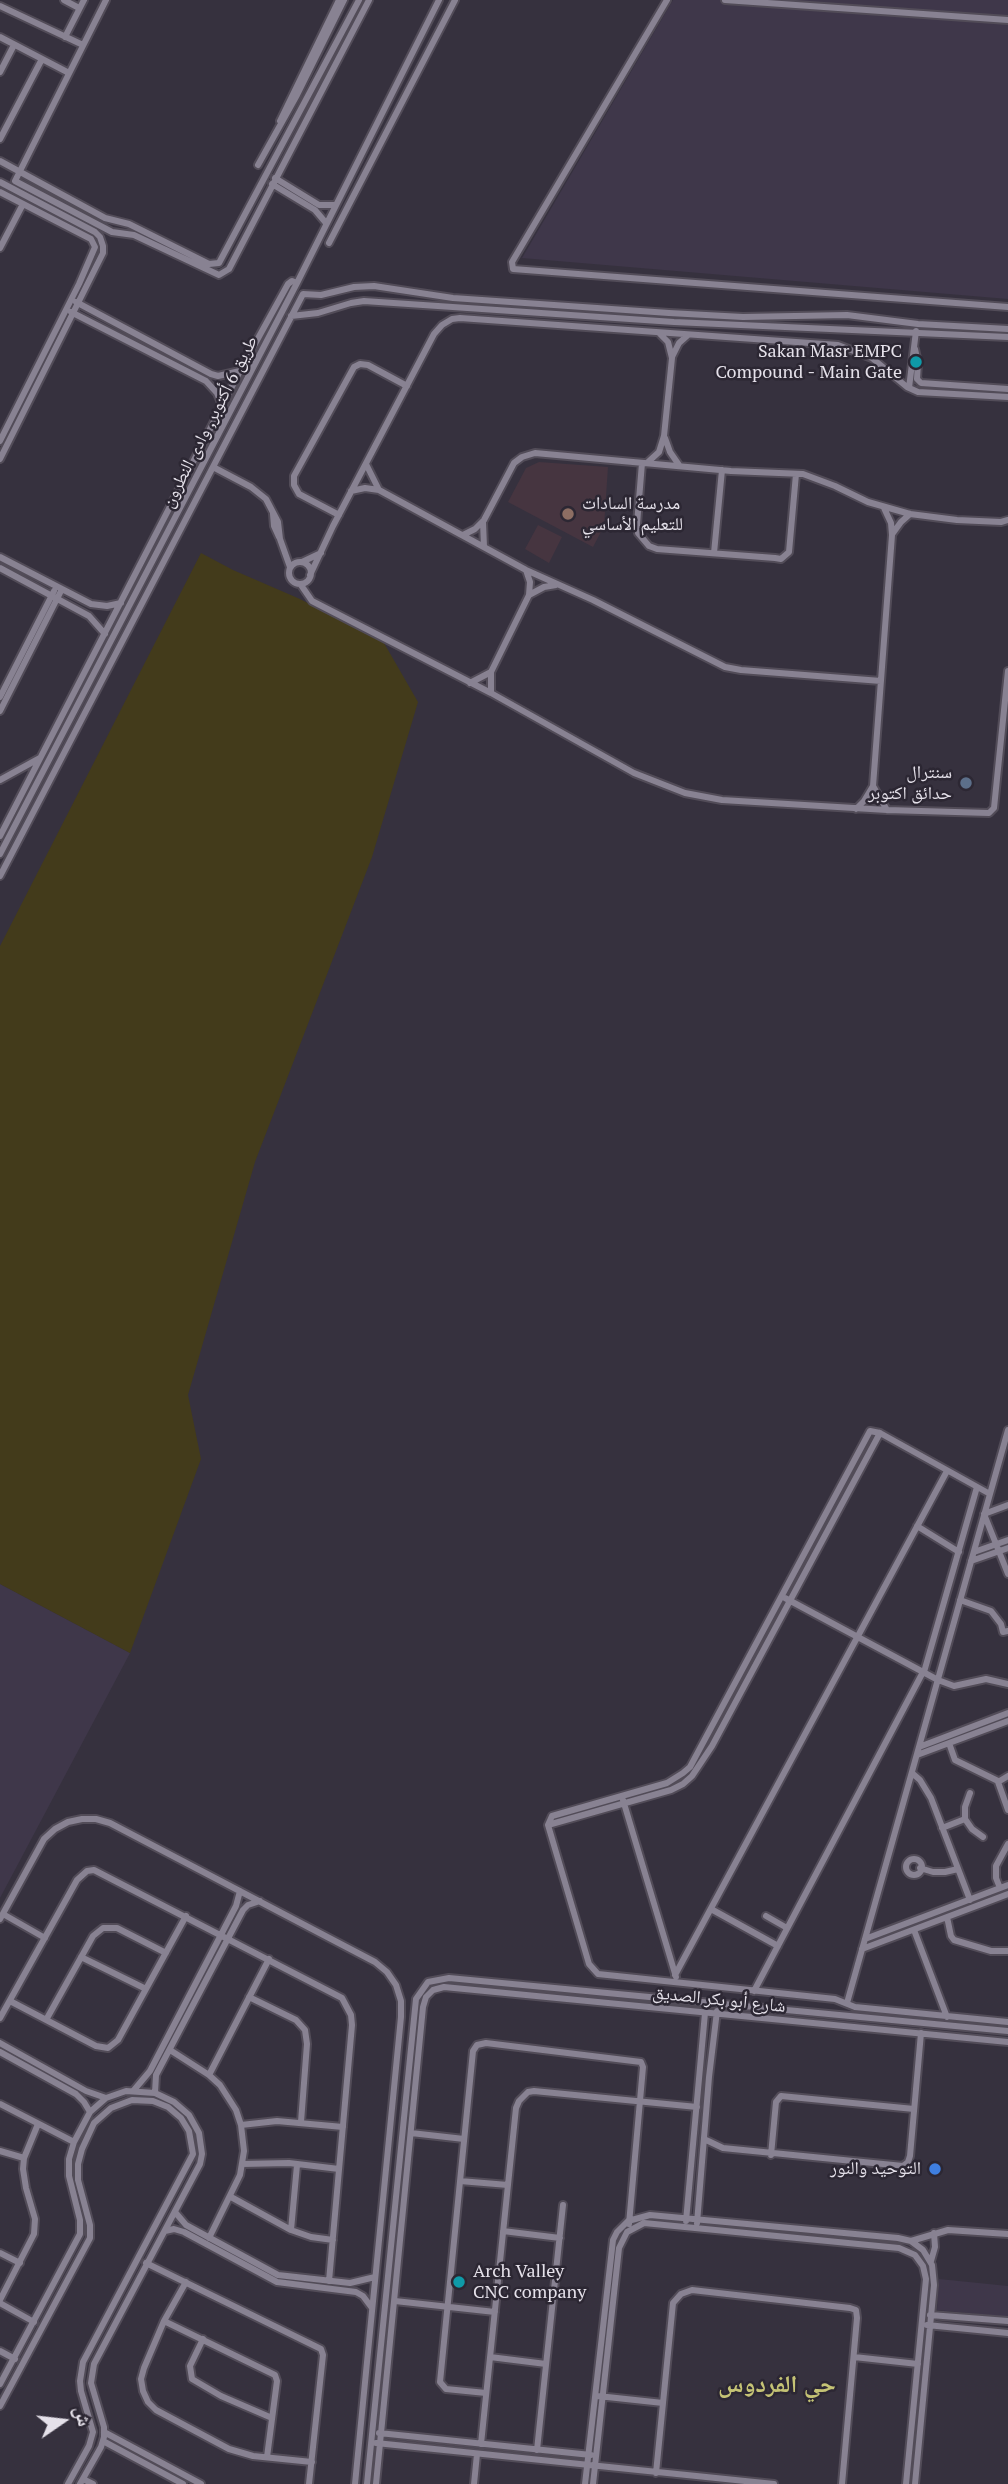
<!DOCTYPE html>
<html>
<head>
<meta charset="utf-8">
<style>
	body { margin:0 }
	#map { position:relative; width:1008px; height:2484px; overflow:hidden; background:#36313e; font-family:"PT Serif","Noto Naskh Arabic",serif }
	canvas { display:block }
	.north { position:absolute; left:28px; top:2386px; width:70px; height:70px; -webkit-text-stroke:5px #2c2733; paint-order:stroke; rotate:76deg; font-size:19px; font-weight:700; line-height:28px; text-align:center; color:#e5e1ea }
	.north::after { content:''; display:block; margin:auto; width:24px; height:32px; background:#e5e1ea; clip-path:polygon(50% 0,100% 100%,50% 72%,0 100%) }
</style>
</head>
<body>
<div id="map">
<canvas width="1008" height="2484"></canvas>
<div class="north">ش</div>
</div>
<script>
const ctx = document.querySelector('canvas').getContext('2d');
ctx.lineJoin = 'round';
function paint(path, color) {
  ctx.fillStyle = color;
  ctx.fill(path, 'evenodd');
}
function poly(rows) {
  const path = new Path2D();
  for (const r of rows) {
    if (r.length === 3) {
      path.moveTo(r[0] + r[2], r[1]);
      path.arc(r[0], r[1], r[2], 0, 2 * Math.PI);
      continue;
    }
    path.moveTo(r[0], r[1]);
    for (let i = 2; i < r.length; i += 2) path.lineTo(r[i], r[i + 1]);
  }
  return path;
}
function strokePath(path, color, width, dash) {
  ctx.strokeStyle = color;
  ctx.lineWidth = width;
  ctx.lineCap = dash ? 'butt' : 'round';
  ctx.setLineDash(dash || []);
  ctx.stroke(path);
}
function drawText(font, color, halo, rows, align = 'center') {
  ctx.font = font + ' "PT Serif","Noto Naskh Arabic",serif';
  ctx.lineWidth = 5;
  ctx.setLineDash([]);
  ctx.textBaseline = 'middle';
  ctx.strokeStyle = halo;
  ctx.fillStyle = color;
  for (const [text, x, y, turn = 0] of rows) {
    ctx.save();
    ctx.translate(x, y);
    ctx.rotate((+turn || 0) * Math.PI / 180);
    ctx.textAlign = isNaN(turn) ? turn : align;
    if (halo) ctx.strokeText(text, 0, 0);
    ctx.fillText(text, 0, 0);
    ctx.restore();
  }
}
paint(poly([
	[673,0,1008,0,1008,299,522,258],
	[0,1584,130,1653,0,1898],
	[939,2279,1008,2286,1008,2317,937,2310]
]), '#3f374a');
paint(poly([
	[539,462,608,467,604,526,593,547,508,502,526,468],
	[538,525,562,537,549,563,525,549]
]), '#463540');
paint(poly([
	[201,553,233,570,300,599,384,643,418,702,372,857,255,1162,188,1395,201,1459,130,1653,0,1584,0,946]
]), '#433b1b');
const minor = poly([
	[64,0,79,8],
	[106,0,15,181,112,232,134,235,219,275,229,269,369,0],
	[667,0,512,262,513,269,1008,307],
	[725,0,1008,20],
	[0,6,83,45],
	[0,37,69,73],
	[65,37,84,0],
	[0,72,14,45],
	[280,121,339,0],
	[0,139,42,59],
	[0,161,105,218,129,224,209,264,219,263,359,0],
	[258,165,297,95,344,0],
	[275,178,319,205,335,205],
	[0,182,95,232,100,237,103,246,103,253,0,459],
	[272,184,315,210,326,223],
	[0,192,91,239,95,247,79,284,0,441],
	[329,243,455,0],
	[0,248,23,204],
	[76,302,211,374,218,376,240,371],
	[71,312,206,381,217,393,222,405],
	[291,316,318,313,351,303,364,301,674,322,1008,337],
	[915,349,918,363,917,379,921,383,1008,389],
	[672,357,679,343,688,335],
	[909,388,916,331],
	[665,438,670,452,679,465],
	[642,463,637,524,638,533,649,546,657,549,775,558,781,559,789,552,796,474],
	[647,463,659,452,664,436,672,358,668,342,659,333],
	[366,464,379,490],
	[213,467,251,487,266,499,278,522,280,539,290,567],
	[351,491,365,488,379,490,526,570,593,600,725,667,741,670,881,681],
	[273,514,274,526,279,537],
	[339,515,299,494,294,485,294,476,354,367,360,364,368,365,407,386],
	[483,522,484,547],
	[893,533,901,522,910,514],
	[463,535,475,529,484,520,514,463,522,457,535,453,731,471,803,474,835,486,868,502,910,514,957,520,1001,522,1008,520],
	[714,553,722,470],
	[0,557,91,604,107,606,121,603],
	[302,562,321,553],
	[300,573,11],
	[0,568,89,616,105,634],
	[310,575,333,526,434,334,442,325,452,319,460,318,838,345,872,358,907,387,918,392,1008,397],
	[301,585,312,601,491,693,634,773,685,793,722,800,887,810,989,813,994,808,1008,671],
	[529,595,544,587,556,585],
	[470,683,491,672],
	[491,693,491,672,529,595,530,582,526,570],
	[0,697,54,591],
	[0,711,62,589],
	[0,780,40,758],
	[873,786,887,810],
	[856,809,864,801,873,786,892,535,891,523,884,508],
	[0,836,240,371,288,284,292,281,297,283],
	[0,854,297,283,439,0],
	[0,876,303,294,321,295,354,287,374,286,453,298,669,313,743,317,847,315,918,324,1008,329],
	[990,1494,880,1433,870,1431,690,1767,683,1773,667,1783,552,1816,548,1825,589,1964,598,1974,835,1999,855,2007,1008,2022],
	[1008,1505,984,1514,1008,1574],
	[917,1526,959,1552],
	[974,1552,1008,1540],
	[971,1561,1008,1548],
	[785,1598,938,1680,954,1686,986,1679,1008,1684],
	[960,1600,991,1611,1001,1624,1003,1632,1008,1631],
	[924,1672,977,1487],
	[949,1743,955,1760,998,1781],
	[919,1747,1008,1713],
	[917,1755,1008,1721],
	[912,1773,920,1780,931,1798,970,1900],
	[1008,1776,998,1782,1008,1810],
	[970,1793,965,1807,965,1819,972,1829,983,1837],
	[623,1800,676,1977],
	[548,1825,671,1790,683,1784,692,1776,712,1746,880,1433],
	[942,1828,965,1819],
	[914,1867,8],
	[920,1868,933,1872,945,1872,958,1869],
	[1000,1888,996,1878,996,1866,1008,1844],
	[711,1909,778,1946],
	[3,1914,45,1938],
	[766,1916,787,1928],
	[947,1917,951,1936,954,1940,991,1951,1008,1951],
	[0,1919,44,1839,55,1829,68,1822,82,1819,96,1819,110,1823,375,1962,387,1972,396,1985,401,2001,401,2017,355,2484],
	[914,1930,947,2017],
	[865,1939,1008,1885],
	[862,1949,1008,1894],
	[81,1957,146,1989],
	[675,1975,947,1471],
	[754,1991,923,1672],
	[249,1997,296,2020,305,2030,307,2044,301,2122],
	[10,2001,96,2046,108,2048,118,2040,186,1916],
	[847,2003,1008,1430],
	[0,2018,77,1880,87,1871,94,1870,342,1998,351,2015,352,2025,329,2281],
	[46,2020,93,1936,103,1928,117,1928,166,1953],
	[0,2043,86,2091,106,2098],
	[170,2050,209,2075,220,2085,236,2110,241,2125,244,2151,240,2175,209,2238],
	[0,2052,76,2094,84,2102,90,2112],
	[209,2075,269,1959],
	[134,2090,150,2071,236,1906,240,1891],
	[155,2093,156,2075,243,1910,248,1905,260,1901],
	[0,2104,74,2142],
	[241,2125,277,2121,343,2127],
	[411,2133,464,2139],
	[704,2139,723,2148,903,2166,908,2162,910,2156,921,2033],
	[0,2151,24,2158],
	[771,2155,776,2102,781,2096,914,2109],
	[242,2164,289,2163,339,2169],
	[460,2181,508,2185],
	[231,2197,291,2230,311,2237,333,2240],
	[175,2212,186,2225,278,2275,350,2283,375,2277],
	[686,2221,705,2013],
	[697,2223,709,2077,717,2011],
	[291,2230,297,2165],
	[165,2231,174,2229,184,2232,277,2282,356,2292,363,2296,372,2308],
	[503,2231,560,2238],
	[911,2241,948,2230,1008,2234],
	[0,2253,20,2263],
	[931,2261,935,2247,934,2233],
	[146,2263,321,2349,323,2355,309,2484],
	[186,2282,164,2321,144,2368,141,2379,143,2391,148,2402,156,2410,229,2449,253,2456,312,2462],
	[0,2300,34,2234,35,2219,26,2188,23,2169,24,2158,38,2124],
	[395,2301,495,2312],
	[0,2303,34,2322],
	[930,2315,1008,2321],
	[164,2321,275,2375,277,2381,267,2457],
	[927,2325,1008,2333],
	[203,2339,190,2366,192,2379,221,2396,272,2418],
	[0,2351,15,2359],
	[490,2357,546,2364],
	[854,2357,918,2364],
	[0,2384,80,2234,80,2220,69,2176,69,2159,74,2142,90,2112,106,2098,126,2091,155,2093,174,2102,189,2115,199,2133,202,2154,200,2164,94,2364,91,2383,104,2427,104,2437,101,2447,80,2484],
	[486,2393,446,2389,440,2382,473,2051,477,2045,486,2043,641,2062,643,2067,629,2224],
	[598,2396,663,2403],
	[0,2406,90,2238,90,2225,78,2180,78,2164,82,2149,94,2123,111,2108,132,2100,153,2101,168,2107,181,2118,189,2131,193,2154,83,2362,80,2381,81,2391,93,2432,89,2446,68,2484],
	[104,2432,201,2484],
	[379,2433,591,2455],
	[103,2441,183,2484],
	[376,2443,774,2484],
	[481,2444,516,2108,519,2101,528,2092,534,2091,697,2107],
	[537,2450,563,2205],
	[656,2473,673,2303,681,2294,692,2290,850,2308,856,2310,857,2318,842,2484],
	[83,2479,93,2484],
	[367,2484,416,1999,428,1982,449,1978,1008,2031],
	[376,2484,423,2007,426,1997,433,1990,444,1987,1008,2042],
	[474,2484,477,2454],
	[585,2484,613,2240,617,2232,628,2221,650,2215,898,2238,911,2241,923,2250,932,2265,934,2285,915,2484],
	[593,2484,619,2248,627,2232,644,2223,899,2248,915,2255,923,2266,926,2279,906,2484]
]);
strokePath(minor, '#524c58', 10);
strokePath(minor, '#888292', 6);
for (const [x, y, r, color] of [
	[916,362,7,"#0f9aa8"],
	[568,514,7,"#8d6e63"],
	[966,783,7,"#5c6f8a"],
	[935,2169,7,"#3f7fe0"],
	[459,2282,7,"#0f9aa8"]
]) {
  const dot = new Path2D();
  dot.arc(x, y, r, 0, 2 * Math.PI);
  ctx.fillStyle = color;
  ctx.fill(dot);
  strokePath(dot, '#2c2733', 2.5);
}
drawText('18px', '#e5e1ea', '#2c2733', [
	["Sakan Masr EMPC",902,352],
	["Compound - Main Gate",902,373],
	["مدرسة السادات",582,504,"left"],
	["للتعليم الأساسي",582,525,"left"],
	["سنترال",952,773],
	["حدائق اكتوبر",952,794],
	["التوحيد والنور",921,2169],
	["Arch Valley",473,2272,"left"],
	["CNC company",473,2293,"left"]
], 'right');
drawText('18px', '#e5e1ea', '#2c2733', [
	["طريق 6 أكتوبر, وادى النطرون",210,422,-63],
	["شارع أبو بكر الصديق",719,2000,6]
]);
drawText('bold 24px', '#c5c375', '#2c2733', [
	["حي الفردوس",777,2385]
]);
</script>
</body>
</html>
